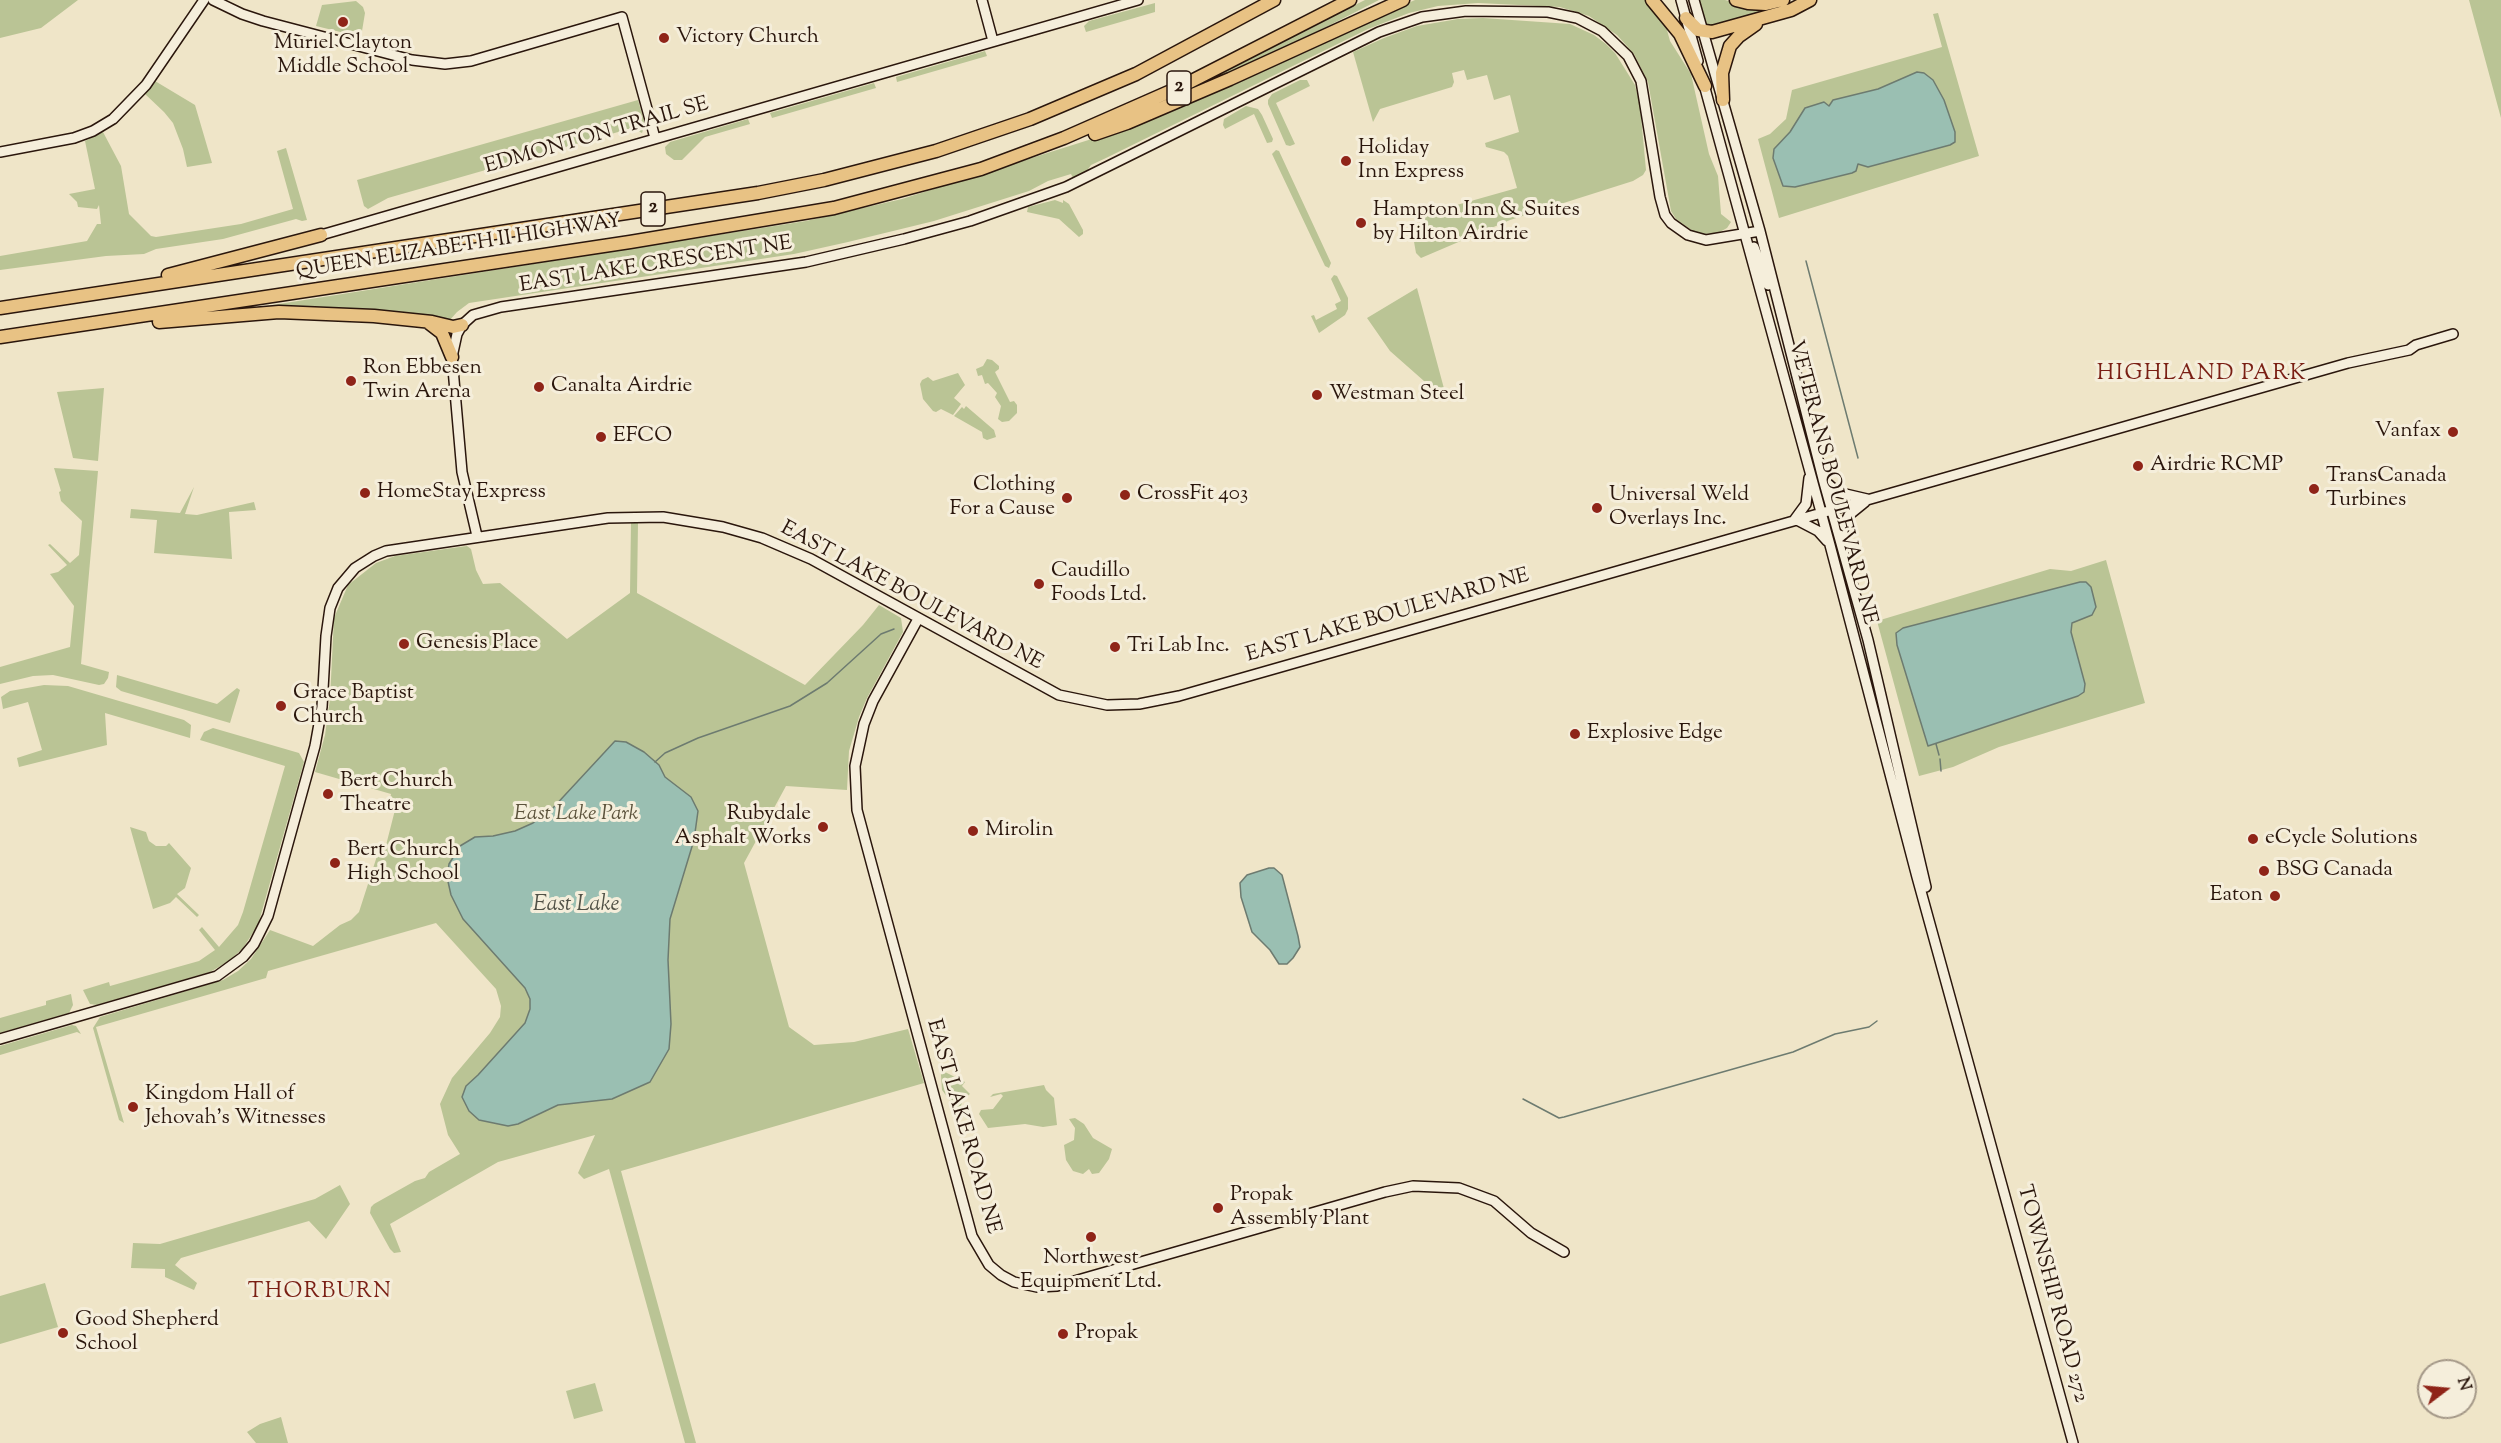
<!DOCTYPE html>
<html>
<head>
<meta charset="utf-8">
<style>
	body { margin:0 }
	#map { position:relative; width:2501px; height:1443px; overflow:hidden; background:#efe5c8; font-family:"Sorts Mill Goudy",serif }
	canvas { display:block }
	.north { position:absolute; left:2417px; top:1359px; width:60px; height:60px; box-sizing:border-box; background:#f5eedb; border:2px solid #a49888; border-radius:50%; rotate:74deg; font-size:16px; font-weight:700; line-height:24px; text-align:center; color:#2a160c }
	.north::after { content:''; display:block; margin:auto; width:21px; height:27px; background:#8f2418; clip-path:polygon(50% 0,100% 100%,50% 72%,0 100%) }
</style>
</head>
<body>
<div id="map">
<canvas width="2501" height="1443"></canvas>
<div class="north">N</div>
</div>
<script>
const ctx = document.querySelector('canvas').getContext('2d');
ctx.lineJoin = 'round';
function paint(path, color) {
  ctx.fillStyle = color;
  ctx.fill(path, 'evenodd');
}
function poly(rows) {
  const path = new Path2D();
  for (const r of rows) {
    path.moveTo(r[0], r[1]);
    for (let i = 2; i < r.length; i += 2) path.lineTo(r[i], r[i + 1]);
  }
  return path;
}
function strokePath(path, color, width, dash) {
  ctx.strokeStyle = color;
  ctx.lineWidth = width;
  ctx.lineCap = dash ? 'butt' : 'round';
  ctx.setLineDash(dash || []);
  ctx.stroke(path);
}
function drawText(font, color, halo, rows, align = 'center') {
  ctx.font = font + ' "Sorts Mill Goudy",serif';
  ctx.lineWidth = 6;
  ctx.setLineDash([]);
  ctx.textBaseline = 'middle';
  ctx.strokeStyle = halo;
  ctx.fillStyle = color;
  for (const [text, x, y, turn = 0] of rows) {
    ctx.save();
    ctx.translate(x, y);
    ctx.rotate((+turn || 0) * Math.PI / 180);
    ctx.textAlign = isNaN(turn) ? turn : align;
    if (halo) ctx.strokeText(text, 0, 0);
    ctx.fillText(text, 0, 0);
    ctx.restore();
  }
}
paint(poly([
	[0,0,78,0,41,28,0,38],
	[1365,0,1379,0,1281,50,1191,91,1176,94],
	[1415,0,1646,0,1668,23,1667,30,1670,41,1691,74,1709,154,1718,176,1721,214,1731,222,1727,228,1718,233,1704,234,1693,231,1676,219,1671,211,1648,82,1634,54,1617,35,1589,16,1560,7,1478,3,1438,6,1409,13,1368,29,1106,158,1091,165,1086,172,1073,178,1071,174,1048,181,1029,191,934,221,848,242,794,254,469,303,457,312,449,321,336,309,260,307,806,221,902,199,1098,137],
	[1699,0,1725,0,1754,8,1802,0,1787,7,1714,27,1705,23],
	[2469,0,2501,0,2501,118],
	[356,1,363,7,365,13,361,37,316,26,322,5],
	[1155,3,1155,12,1086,32,1084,26,1089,21],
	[1938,13,1979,156,1779,218,1758,139,1770,134,1786,119,1792,90,1942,47,1933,14],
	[1483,18,1570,24,1594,35,1606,44,1615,53,1635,85,1640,106,1646,170,1643,175,1633,181,1510,220,1421,258,1416,253,1413,236,1426,209,1436,207,1439,210,1517,188,1508,156,1504,152,1486,147,1485,143,1519,132,1510,95,1494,100,1487,75,1467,80,1464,70,1452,73,1454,82,1452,87,1380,109,1373,122,1353,52,1384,38,1417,26,1458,19],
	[985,51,987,56,897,82,896,77],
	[1300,80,1307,80,1310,86,1276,103,1295,144,1290,146,1286,145,1268,104,1268,100,1272,94],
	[155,81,195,105,212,163,187,167,183,149,173,123,164,112,145,94],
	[874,83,876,88,772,118,770,113],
	[638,100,645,124,642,133,632,128,388,198,368,209,364,206,357,180],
	[1246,106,1258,109,1262,115,1273,139,1272,142,1267,143,1254,114,1225,129,1223,125,1224,119],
	[748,119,750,124,705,137,682,160,674,160,666,154,665,147,670,142],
	[103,132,121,166,129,214,151,236,156,237,241,224,293,209,277,151,286,148,307,220,302,221,296,219,223,239,156,249,144,254,106,256,0,270,0,256,87,241,97,224,101,224,99,205,97,209,78,207,77,202,69,194,95,189,85,141],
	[1276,150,1279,151,1331,263,1329,268,1325,266,1272,154],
	[1055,200,1063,203,1063,200,1069,204,1083,230,1083,234,1079,237,1059,219,1027,212,1028,207],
	[1334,275,1337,276,1348,298,1348,309,1345,315,1319,333,1311,316,1314,315,1316,320,1337,309,1335,304,1341,301,1331,279],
	[1417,288,1446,396,1438,399,1424,381,1390,351,1367,318],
	[987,359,992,360,999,366,999,369,995,372,1010,402,1014,401,1017,405,1017,413,1009,421,1002,422,998,419,1001,406,995,397,997,393,988,383,985,384,982,375,978,376,976,369,983,366],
	[958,373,965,385,954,398,961,404,953,415,941,409,936,412,933,411,923,399,920,384,922,380,928,377,933,381],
	[104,388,98,461,73,458,57,392],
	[966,406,994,430,996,437,987,440,983,438,982,432,954,416,962,407,964,409],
	[54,468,98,471,81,664,109,672,108,678,104,684,99,685,53,675,33,676,0,684,0,667,70,647,74,606,50,574,58,572,67,565,48,545,50,544,70,563,79,555,82,521,61,501,59,492,61,491],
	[194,487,185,514,197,515,254,502,256,510,229,512,232,559,154,553,157,520,130,518,131,509,180,513],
	[631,523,638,523,637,593,805,685,863,625,879,605,901,618,903,632,867,698,859,717,849,751,847,790,786,786,744,863,789,1027,814,1045,854,1042,908,1029,924,1083,621,1171,696,1443,685,1443,609,1169,584,1179,578,1173,595,1135,498,1162,390,1224,401,1252,394,1253,390,1249,370,1213,371,1207,374,1204,415,1181,425,1178,429,1172,460,1154,448,1135,440,1104,452,1078,490,1033,500,1017,501,1006,496,989,436,923,268,971,266,978,96,1027,124,1123,119,1120,93,1028,100,1017,223,980,238,971,251,959,270,930,313,946,340,925,351,920,359,912,377,856,383,857,396,806,389,804,391,794,315,772,325,735,330,699,334,618,348,585,376,563,395,556,467,546,471,549,476,570,483,584,500,583,567,639,630,593],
	[2106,560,2145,703,1999,747,1953,767,1919,776,1877,621,2050,569,2071,571],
	[117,675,217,704,237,688,240,690,230,723,121,691,116,687],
	[44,685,68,686,184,720,191,725,190,738,105,713,107,745,19,767,17,758,42,750,28,702,3,709,1,697,10,691],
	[213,728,299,753,304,762,258,925,243,948,229,961,210,972,97,1005,90,1004,83,990,109,982,110,986,199,961,215,950,199,930,202,927,219,947,238,925,243,912,285,766,200,740,204,732],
	[130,827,146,832,149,841,156,846,166,846,169,843,191,868,185,888,177,894,199,915,197,917,176,897,170,903,153,909],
	[71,994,73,1005,69,1013,0,1033,0,1018,46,1005,46,1001],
	[72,1025,76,1026,81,1034,77,1032,0,1055,0,1046],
	[943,1071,965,1082,962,1086,970,1094,963,1099,960,1109,956,1109,942,1090,941,1075],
	[1044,1085,1046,1090,1054,1098,1057,1125,1043,1127,1025,1124,988,1128,979,1114,981,1110,993,1109,1003,1096,1001,1094,990,1097,993,1094],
	[1075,1118,1084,1124,1093,1138,1112,1149,1109,1159,1099,1173,1092,1174,1089,1169,1083,1174,1073,1171,1066,1160,1064,1145,1074,1140,1075,1128,1069,1119],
	[340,1185,350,1204,326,1239,309,1221,181,1258,175,1265,197,1283,194,1290,165,1277,165,1269,131,1268,133,1243,160,1244,315,1199],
	[45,1283,58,1327,0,1344,0,1296],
	[595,1383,603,1411,574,1419,566,1391],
	[281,1417,288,1443,256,1443,247,1432,260,1424]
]), '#bac495');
const water = poly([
	[1917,72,1924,73,1933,80,1944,100,1955,132,1955,142,1950,145,1868,167,1858,164,1856,171,1852,173,1795,187,1783,186,1773,158,1774,149,1790,132,1805,108,1824,102,1829,106,1833,100,1878,89,1917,72],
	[2080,582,2086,582,2091,587,2096,607,2092,615,2072,623,2071,632,2085,684,2084,692,2078,696,1928,746,1897,645,1896,633,1903,628,2080,582],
	[615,741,626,742,644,752,659,765,665,777,691,797,698,811,694,840,670,919,668,960,671,1024,669,1049,650,1082,612,1099,558,1105,518,1124,508,1126,479,1120,469,1111,462,1097,466,1086,478,1075,525,1023,530,1009,530,999,525,988,463,919,451,895,447,877,449,864,460,846,475,837,493,836,515,831,533,823,552,809,615,741],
	[1269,868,1274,868,1282,875,1298,936,1300,947,1293,958,1287,964,1279,964,1270,950,1252,932,1241,897,1240,883,1247,875,1269,868]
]);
paint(water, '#9abfb2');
strokePath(water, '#6d7b70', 1.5);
strokePath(poly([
	[1806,261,1858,458],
	[1936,744,1939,755],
	[1940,759,1941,771],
	[655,762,665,753,698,738,790,706,827,683,881,634,894,629],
	[1523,1099,1559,1118,1564,1117,1793,1052,1835,1034,1869,1027,1877,1021]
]), '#6d7b70', 1.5);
const secondary = poly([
	[213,0,242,14,263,21,412,60,445,64,471,61,622,17,655,138],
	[982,0,993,41],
	[1681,0,1698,61],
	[1694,0,1760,231,1823,479,1868,640,1926,887],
	[1703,81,1830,545,1917,877,2073,1443],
	[0,152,74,138,93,131,113,119,146,85,204,0],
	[321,235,1138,0],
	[1754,247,1768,285],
	[1826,482,1837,492,1867,499],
	[1795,519,1806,504,1809,478],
	[1795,519,1818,531,1827,541],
	[477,536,462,472,452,357,457,334,462,325,473,315,501,307,806,262,904,239,970,221,1066,187,1379,32,1422,17,1466,11,1548,12,1577,18,1602,31,1628,56,1641,81,1660,197,1665,215,1671,223,1688,235,1706,240,1760,231],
	[1842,539,1844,525,1849,515,1865,502],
	[918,619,873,701,864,724,855,766,857,810,972,1236,989,1265,1001,1275,1014,1282,1037,1287,1057,1286,1385,1192,1413,1186,1459,1188,1494,1201,1531,1233,1564,1252],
	[0,1039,217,976,243,957,254,944,268,916,315,746,322,707,326,636,330,608,338,588,355,568,374,556,386,551,608,518,663,517,723,527,762,538,811,559,1059,695,1107,705,1139,704,1179,696,2348,363,2409,350,2416,345,2453,334]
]);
const highway = poly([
	[1652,0,1680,34,1705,86],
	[1736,0,1748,3,1766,4,1783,0],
	[1686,18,1698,30,1712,32,1791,10,1810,0],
	[1723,100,1722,73,1730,46,1739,36,1756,24],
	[1095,134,1127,123,1230,79,1403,0],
	[168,275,321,235],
	[0,308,758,193,824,180,936,151,1030,119,1136,74,1274,0],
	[159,322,279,312,374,316,432,322,453,327,462,325],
	[429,323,442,333,452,357],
	[0,337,630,242,834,208,981,169,1064,138,1180,87,1350,0]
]);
strokePath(secondary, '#2a160c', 12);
strokePath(highway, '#2a160c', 15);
strokePath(secondary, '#f5eedb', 9);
strokePath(highway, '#e8c284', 12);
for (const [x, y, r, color] of [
	[343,22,6,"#8f2418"],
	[664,38,6,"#8f2418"],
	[1346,161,6,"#8f2418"],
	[1361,223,6,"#8f2418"],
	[351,381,6,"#8f2418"],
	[539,387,6,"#8f2418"],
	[1317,395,6,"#8f2418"],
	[2453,432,6,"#8f2418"],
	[601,437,6,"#8f2418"],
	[2138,466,6,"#8f2418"],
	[2314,489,6,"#8f2418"],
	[365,493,6,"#8f2418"],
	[1125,495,6,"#8f2418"],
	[1067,498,6,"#8f2418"],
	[1597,508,6,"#8f2418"],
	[1039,584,6,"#8f2418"],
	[404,644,6,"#8f2418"],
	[1115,647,6,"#8f2418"],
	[281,706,6,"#8f2418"],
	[1575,734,6,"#8f2418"],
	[328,794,6,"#8f2418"],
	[823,827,6,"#8f2418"],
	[973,831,6,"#8f2418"],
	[2253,839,6,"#8f2418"],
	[335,863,6,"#8f2418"],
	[2264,871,6,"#8f2418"],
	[2275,896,6,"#8f2418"],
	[133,1107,6,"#8f2418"],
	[1218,1208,6,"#8f2418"],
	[1091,1237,6,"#8f2418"],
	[63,1333,6,"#8f2418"],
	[1063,1334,6,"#8f2418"]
]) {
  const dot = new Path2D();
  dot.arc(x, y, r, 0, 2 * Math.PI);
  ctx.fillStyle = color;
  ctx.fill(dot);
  strokePath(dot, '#f5eedb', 2);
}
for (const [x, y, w] of [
	[1179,88,24],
	[653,209,24]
]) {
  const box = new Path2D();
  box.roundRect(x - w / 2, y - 17, w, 34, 4.5);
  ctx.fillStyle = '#f5eedb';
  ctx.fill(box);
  strokePath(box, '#2a160c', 1.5);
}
drawText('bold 20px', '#2a160c', null, [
	["2",1179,88],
	["2",653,209]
]);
drawText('21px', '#2a160c', '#f5eedb', [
	["Victory Church",676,38],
	["Muriel Clayton",343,44,"center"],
	["Middle School",343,68,"center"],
	["Holiday",1358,149],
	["Inn Express",1358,173],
	["Hampton Inn & Suites",1373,211],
	["by Hilton Airdrie",1373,235],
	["Ron Ebbesen",363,369],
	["Twin Arena",363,393],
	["Canalta Airdrie",551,387],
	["Westman Steel",1329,395],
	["Vanfax",2441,432,"right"],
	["EFCO",613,437],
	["Airdrie RCMP",2150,466],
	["TransCanada",2326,477],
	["Turbines",2326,501],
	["Clothing",1055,486,"right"],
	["For a Cause",1055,510,"right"],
	["HomeStay Express",377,493],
	["CrossFit 403",1137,495],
	["Universal Weld",1609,496],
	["Overlays Inc.",1609,520],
	["Caudillo",1051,572],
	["Foods Ltd.",1051,596],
	["Genesis Place",416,644],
	["Tri Lab Inc.",1127,647],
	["Grace Baptist",293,694],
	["Church",293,718],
	["Explosive Edge",1587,734],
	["Bert Church",340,782],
	["Theatre",340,806],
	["Rubydale",811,815,"right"],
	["Asphalt Works",811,839,"right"],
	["Mirolin",985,831],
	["eCycle Solutions",2265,839],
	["Bert Church",347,851],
	["High School",347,875],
	["BSG Canada",2276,871],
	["Eaton",2263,896,"right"],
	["Kingdom Hall of",145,1095],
	["Jehovah's Witnesses",145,1119],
	["Propak",1230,1196],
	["Assembly Plant",1230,1220],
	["Northwest",1091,1259,"center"],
	["Equipment Ltd.",1091,1283,"center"],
	["Good Shepherd",75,1321],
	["School",75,1345],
	["Propak",1075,1334]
], 'left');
drawText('21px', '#2a160c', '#f5eedb', [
	["EDMONTON TRAIL SE",597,137,-16],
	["QUEEN ELIZABETH II HIGHWAY",459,248,-9],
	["EAST LAKE CRESCENT NE",656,266,-9],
	["VETERANS BOULEVARD NE",1831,483,75],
	["EAST LAKE BOULEVARD NE",911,597,28],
	["EAST LAKE BOULEVARD NE",1388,617,-16],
	["EAST LAKE ROAD NE",962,1127,74],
	["TOWNSHIP ROAD 272",2051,1294,75]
]);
drawText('italic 21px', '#5c533c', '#f5eedb', [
	["East Lake Park",576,815]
]);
ctx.letterSpacing = '1.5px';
drawText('22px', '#7a1f14', '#f5eedb', [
	["HIGHLAND PARK",2202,375],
	["THORBURN",320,1293]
]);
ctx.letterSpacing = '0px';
drawText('italic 22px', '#515146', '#f5eedb', [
	["East Lake",576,906]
]);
</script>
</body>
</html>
